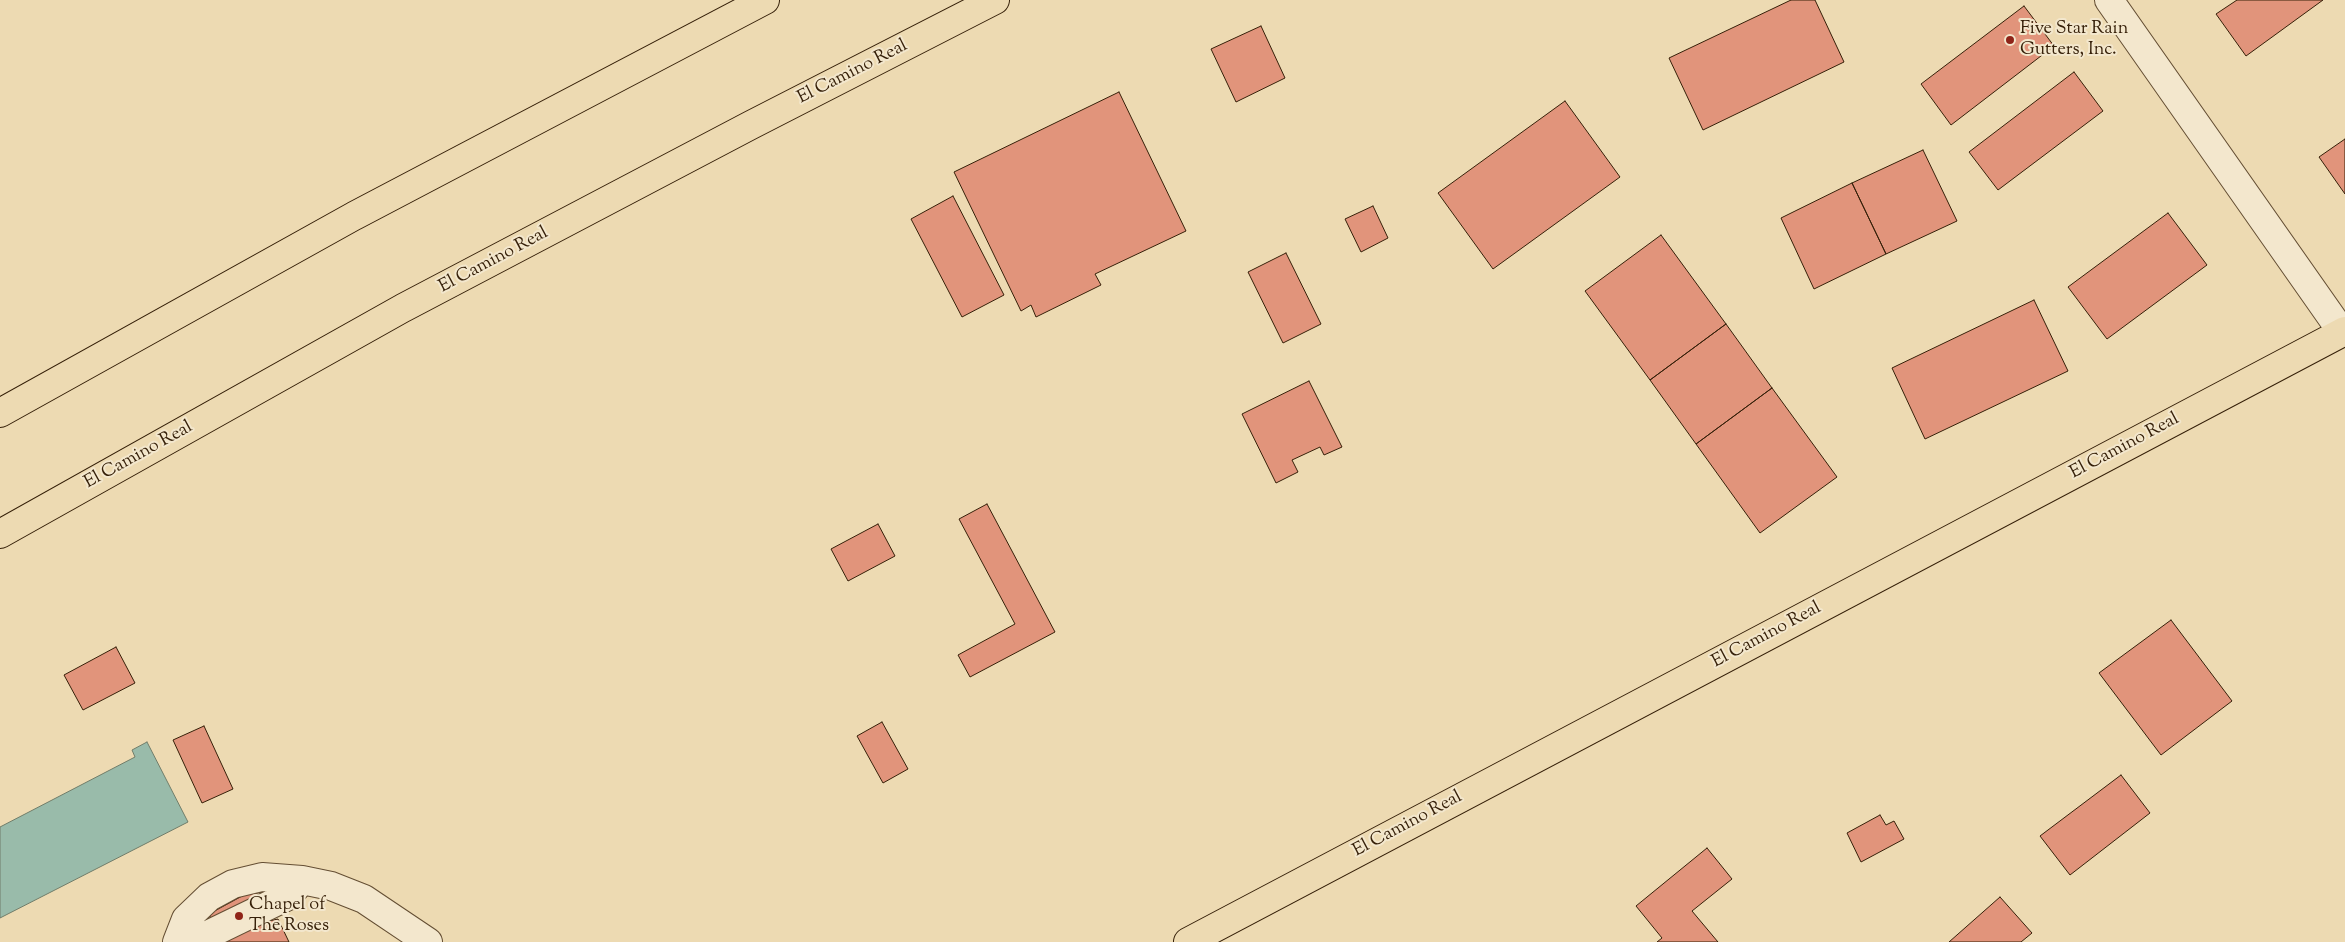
<!DOCTYPE html>
<html>
<head>
<meta charset="utf-8">
<style>
	body { margin:0 }
	canvas { display:block; background:#eddab2 }
</style>
</head>
<body>
<canvas width="2345" height="942"></canvas>
<script>
const ctx = document.querySelector('canvas').getContext('2d');
ctx.lineJoin = 'round';
function paint(path, color) {
  ctx.fillStyle = color;
  ctx.fill(path, 'evenodd');
}
function poly(rows) {
  const path = new Path2D();
  for (const r of rows) {
    path.moveTo(r[0], r[1]);
    for (let i = 2; i < r.length; i += 2) path.lineTo(r[i], r[i + 1]);
  }
  return path;
}
function strokePath(path, color, width, dash) {
  ctx.strokeStyle = color;
  ctx.lineWidth = width;
  ctx.lineCap = dash ? 'butt' : 'round';
  ctx.setLineDash(dash || []);
  ctx.stroke(path);
}
function drawText(font, color, halo, rows, align = 'center') {
  ctx.font = font + ' "Sorts Mill Goudy",serif';
  ctx.lineWidth = 4;
  ctx.setLineDash([]);
  ctx.textBaseline = 'middle';
  ctx.strokeStyle = halo;
  ctx.fillStyle = color;
  for (const [text, x, y, turn = 0] of rows) {
    ctx.save();
    ctx.translate(x, y);
    ctx.rotate((+turn || 0) * Math.PI / 180);
    ctx.textAlign = isNaN(turn) ? turn : align;
    if (halo) ctx.strokeText(text, 0, 0);
    ctx.fillText(text, 0, 0);
    ctx.restore();
  }
}
const water = poly([
	[147,742,188,822,0,918,0,827,135,757,132,750,147,742]
]);
paint(water, '#9ba');
strokePath(water, '#717d6a', 1);
const building = poly([
	[1791,0,1815,0,1844,62,1703,130,1669,58,1791,0],
	[2237,0,2323,0,2246,56,2216,14,2237,0],
	[2024,6,2054,46,1951,125,1921,84,2024,6],
	[1261,26,1285,78,1236,102,1211,49,1261,26],
	[2074,72,2103,111,1998,190,1969,152,2074,72],
	[1119,92,1186,231,1095,274,1101,285,1036,317,1031,305,1021,311,954,172,1119,92],
	[1565,101,1620,177,1493,269,1438,193,1565,101],
	[2345,139,2345,194,2319,157,2345,139],
	[1923,150,1957,221,1886,254,1852,183,1923,150],
	[1852,183,1886,254,1814,289,1781,218,1852,183],
	[953,196,1004,295,962,317,911,219,953,196],
	[1373,206,1388,238,1361,252,1345,219,1373,206],
	[2168,213,2207,265,2107,339,2068,287,2168,213],
	[1661,235,1726,324,1650,380,1585,291,1661,235],
	[1286,253,1321,324,1283,343,1248,272,1286,253],
	[2034,300,2068,371,1925,439,1892,368,2034,300],
	[1726,324,1772,388,1696,444,1650,380,1726,324],
	[1309,381,1342,447,1324,455,1320,447,1292,460,1298,472,1276,483,1242,414,1309,381],
	[1772,388,1837,477,1760,533,1696,444,1772,388],
	[987,504,1055,632,970,677,958,655,1015,624,959,519,987,504],
	[878,524,895,556,848,581,831,549,878,524],
	[2171,620,2232,701,2161,755,2099,673,2171,620],
	[116,647,135,683,83,710,64,675,116,647],
	[882,722,908,769,883,783,857,736,882,722],
	[204,726,233,789,202,803,173,740,204,726],
	[2121,775,2150,813,2070,875,2040,836,2121,775],
	[1880,815,1886,825,1894,821,1904,839,1861,862,1847,833,1880,815],
	[1707,848,1732,879,1692,911,1718,942,1657,942,1662,938,1636,906,1707,848],
	[255,889,269,921,278,919,289,942,220,942,209,914,255,889],
	[2000,897,2032,933,2021,942,1949,942,2000,897]
]);
paint(building, '#e1947b');
strokePath(building, '#362009', 1);
const minor = poly([
	[2109,0,2342,332],
	[177,942,186,919,209,897,233,884,262,877,302,880,331,886,364,899,428,942],
	[193,942,288,896,302,880]
]);
const major = poly([
	[1188,942,2345,331]
]);
const highway = poly([
	[0,413,354,216,765,0],
	[0,534,403,308,751,125,995,0]
]);
strokePath(minor, '#644e33', 30);
strokePath(major, '#362009', 30);
strokePath(highway, '#362009', 30);
strokePath(minor, '#f3e7cd', 28);
strokePath(major, '#eddab2', 28);
strokePath(highway, '#eddab2', 28);
for (const [x, y, r, color] of [
	[2010,40,5,"#8f2418"],
	[239,916,5,"#8f2418"]
]) {
  const dot = new Path2D();
  dot.arc(x, y, r, 0, 2 * Math.PI);
  ctx.fillStyle = color;
  ctx.fill(dot);
  strokePath(dot, '#f3e7cd', 2);
}
drawText('18px', '#362009', '#f3e7cd', [
	["Five Star Rain",2020,30],
	["Gutters, Inc.",2020,51],
	["Chapel of",249,906],
	["The Roses",249,927]
], 'left');
drawText('18px', '#362009', '#f3e7cd', [
	["El Camino Real",853,73,-27],
	["El Camino Real",494,261,-28],
	["El Camino Real",2125,447,-28],
	["El Camino Real",139,456,-29],
	["El Camino Real",1767,636,-28],
	["El Camino Real",1408,825,-28]
]);
</script>
</body>
</html>
